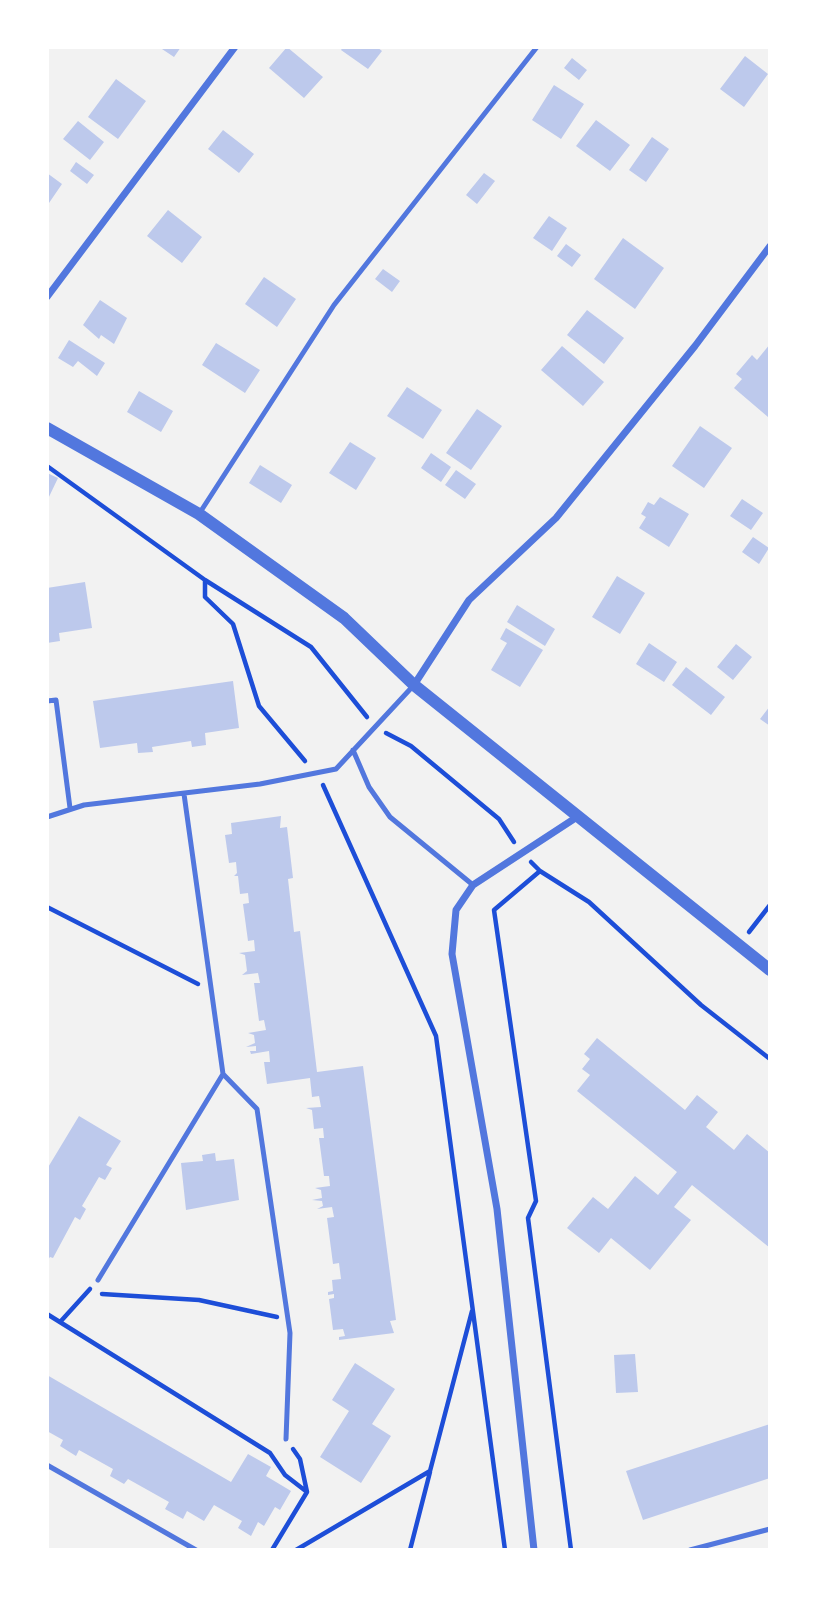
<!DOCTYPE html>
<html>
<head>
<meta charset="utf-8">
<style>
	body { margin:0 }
	#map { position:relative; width:817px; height:1597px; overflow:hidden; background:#f2f2f2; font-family:"Noto Sans",sans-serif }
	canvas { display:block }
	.frame { position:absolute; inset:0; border:49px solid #fff; pointer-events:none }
</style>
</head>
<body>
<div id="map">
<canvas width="817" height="1597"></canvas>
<div class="frame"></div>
</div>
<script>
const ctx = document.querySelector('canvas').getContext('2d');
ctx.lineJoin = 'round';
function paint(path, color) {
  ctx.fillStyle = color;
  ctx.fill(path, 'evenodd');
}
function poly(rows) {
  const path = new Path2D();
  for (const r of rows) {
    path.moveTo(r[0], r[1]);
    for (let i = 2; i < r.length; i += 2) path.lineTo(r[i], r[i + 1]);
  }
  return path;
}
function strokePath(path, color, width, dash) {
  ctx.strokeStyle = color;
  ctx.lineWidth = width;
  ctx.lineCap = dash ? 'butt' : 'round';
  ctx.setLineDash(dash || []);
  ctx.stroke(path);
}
paint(poly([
	[159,47,181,47,174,57],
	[287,47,323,77,304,98,269,68],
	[343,47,377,47,382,51,368,69,341,50],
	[745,56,768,74,744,107,720,89],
	[572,58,587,70,579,80,564,68],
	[116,79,146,101,118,139,88,117],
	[554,85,584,104,561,139,532,120],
	[596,120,630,145,610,171,576,146],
	[78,121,104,142,90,160,63,139],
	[223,130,254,154,239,173,208,149],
	[652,137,669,149,646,182,629,170],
	[76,162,94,175,87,184,70,171],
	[47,173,62,184,49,203,47,202],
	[484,173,495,181,477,204,466,195],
	[168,210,202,237,182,263,147,236],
	[549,216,567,228,552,251,533,238],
	[623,238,664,268,635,309,594,279],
	[566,244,581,255,572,267,557,256],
	[383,269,400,281,392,292,375,279],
	[264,277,296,299,277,327,245,304],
	[100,300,127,318,114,344,101,335,99,339,83,325],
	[587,310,624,338,604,364,567,335],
	[69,340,105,363,97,376,78,361,73,367,58,358],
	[216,343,260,370,245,393,202,365],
	[770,344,770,414,768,417,734,388,742,379,736,374,752,355,757,360],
	[562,346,604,382,583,406,541,370],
	[407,387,442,410,423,439,387,416],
	[139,391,173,411,161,432,127,412],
	[477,409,502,426,471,470,446,453],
	[700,426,732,448,704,488,672,466],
	[350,442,376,458,356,490,329,473],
	[431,453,451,467,441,482,421,468],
	[260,465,292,485,281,503,249,483],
	[456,470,476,484,465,499,445,485],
	[47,473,58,478,47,501],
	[660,497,689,514,669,547,639,528,646,517,641,514,648,502,654,505],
	[742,499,763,513,751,530,730,516],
	[753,537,769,548,759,564,742,552],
	[617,576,645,593,620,634,592,617],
	[85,582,92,628,59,633,60,641,47,643,47,588],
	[517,605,555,629,545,646,507,622],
	[506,628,543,650,520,687,491,670,507,643,500,639],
	[649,643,677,662,664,682,636,664],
	[736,644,752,657,733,680,717,667],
	[686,667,725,697,711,715,672,685],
	[233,681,239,728,205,733,206,745,192,747,191,741,152,747,153,752,138,753,137,743,100,748,93,701],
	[770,706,770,726,760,719],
	[281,816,280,828,287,827,293,878,288,879,294,932,300,931,317,1072,363,1066,396,1320,390,1321,394,1333,339,1340,339,1337,345,1336,343,1329,333,1330,329,1299,334,1298,334,1294,328,1295,328,1292,333,1291,332,1280,341,1279,339,1263,333,1264,327,1218,334,1217,332,1207,317,1209,323,1206,322,1201,312,1200,322,1198,321,1190,315,1188,330,1186,329,1176,324,1176,319,1138,324,1138,323,1128,314,1129,312,1110,306,1108,321,1107,319,1096,312,1097,310,1078,267,1084,264,1062,270,1062,269,1051,251,1054,250,1051,256,1051,256,1046,246,1047,255,1043,254,1035,248,1033,266,1030,264,1020,259,1021,254,983,260,983,258,973,242,975,247,971,245,955,239,953,255,951,254,940,248,941,243,904,249,903,248,893,240,894,238,876,234,876,237,873,236,862,229,863,225,835,232,834,231,823],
	[597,1038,685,1110,697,1095,718,1112,706,1127,734,1150,747,1134,770,1153,770,1248,692,1185,674,1207,691,1220,650,1270,611,1238,599,1253,567,1228,593,1197,608,1209,635,1176,658,1195,677,1172,577,1091,590,1075,582,1069,590,1059,584,1054],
	[79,1116,121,1141,106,1165,112,1168,108,1175,105,1180,99,1177,82,1206,86,1209,80,1220,75,1217,53,1258,50,1257,47,1261,47,1169],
	[215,1153,216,1161,234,1159,239,1200,186,1210,181,1163,203,1161,202,1155],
	[635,1354,638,1392,616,1393,614,1355],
	[355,1363,395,1389,372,1424,391,1436,361,1483,320,1457,349,1411,332,1400],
	[47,1375,231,1482,248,1454,271,1467,266,1476,291,1491,280,1510,275,1507,264,1526,258,1522,251,1536,238,1528,242,1521,214,1505,204,1521,187,1511,183,1519,165,1509,169,1502,128,1479,124,1484,110,1476,113,1469,79,1450,76,1456,60,1446,63,1440,47,1431],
	[770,1424,770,1478,643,1520,626,1471]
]), '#bdc9ec');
strokePath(poly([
	[47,466,205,580,205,597,233,624,259,706,305,761],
	[205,580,311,647,367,717],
	[386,733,411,746,499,819,514,842],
	[323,785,436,1036,505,1550],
	[531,862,540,871,494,910,536,1201,528,1218,571,1550],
	[540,871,589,902,701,1005,770,1059],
	[47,907,198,984],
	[749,932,770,905],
	[102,1294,199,1300,277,1317],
	[47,1314,270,1453,285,1475,307,1492],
	[61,1321,90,1289],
	[272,1550,307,1492,300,1459,293,1449],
	[296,1550,430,1471,472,1311],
	[410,1550,430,1472]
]), '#1d4ed8', 4.5);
strokePath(poly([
	[199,514,334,305,537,47],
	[47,701,56,700,70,808],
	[353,750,369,787,390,817,473,885],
	[47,817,84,805,260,784,336,769,414,685],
	[223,1074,257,1109,290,1333,286,1439],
	[98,1280,223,1074,184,794],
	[47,1465,196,1550],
	[690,1550,770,1529]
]), '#5277de', 5);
strokePath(poly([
	[47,297,235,47],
	[414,685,469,600,556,518,695,346,770,246],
	[534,1550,497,1209,452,954,456,910,473,885,577,817]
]), '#5277de', 7);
strokePath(poly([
	[47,428,199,514,344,618,414,685,770,970]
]), '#5277de', 12);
</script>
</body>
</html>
